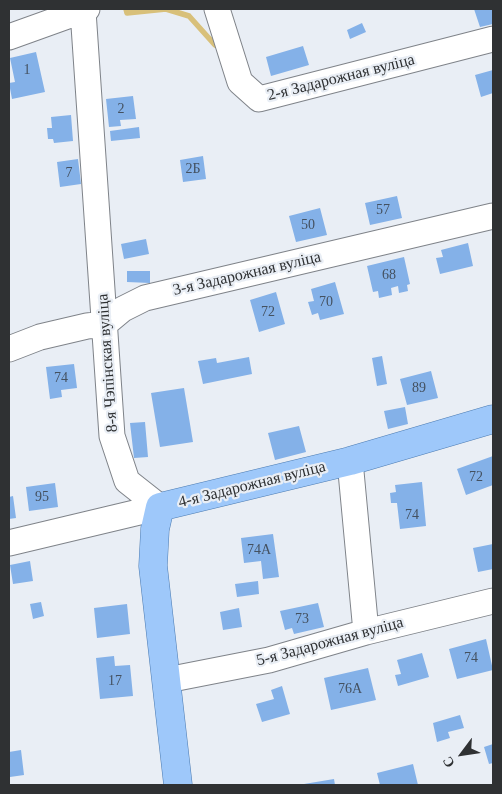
<!DOCTYPE html>
<html>
<head>
<meta charset="utf-8">
<style>
	body { margin:0 }
	#map { position:relative; width:502px; height:794px; overflow:hidden; background:#e9eef5; font-family:"Times New Roman",serif }
	canvas { display:block }
	.frame { position:absolute; inset:0; border:10px solid #2f3133; pointer-events:none }
	.north { position:absolute; left:437px; top:729px; width:50px; height:50px; -webkit-text-stroke:4px #e9eef5; paint-order:stroke; rotate:239deg; font-size:14px; font-weight:700; line-height:20px; text-align:center; color:#2f3133 }
	.north::after { content:''; display:block; margin:auto; width:18px; height:22px; background:#2f3133; clip-path:polygon(50% 0,100% 100%,50% 72%,0 100%) }
</style>
</head>
<body>
<div id="map">
<canvas width="502" height="794"></canvas>
<div class="frame"></div>
<div class="north">С</div>
</div>
<script>
const ctx = document.querySelector('canvas').getContext('2d');
ctx.lineJoin = 'round';
function poly(rows) {
  const path = new Path2D();
  for (const r of rows) {
    path.moveTo(r[0], r[1]);
    for (let i = 2; i < r.length; i += 2) path.lineTo(r[i], r[i + 1]);
  }
  return path;
}
function strokePath(path, color, width, dash) {
  ctx.strokeStyle = color;
  ctx.lineWidth = width;
  ctx.lineCap = dash ? 'butt' : 'round';
  ctx.setLineDash(dash || []);
  ctx.stroke(path);
}
function paint(path, color) {
  ctx.fillStyle = color;
  ctx.fill(path, 'evenodd');
}
function drawText(font, color, halo, rows, align = 'center') {
  ctx.font = font + ' "Times New Roman",serif';
  ctx.lineWidth = 4.5;
  ctx.setLineDash([]);
  ctx.textBaseline = 'middle';
  ctx.strokeStyle = halo;
  ctx.fillStyle = color;
  for (const [text, x, y, turn = 0] of rows) {
    ctx.save();
    ctx.translate(x, y);
    ctx.rotate((+turn || 0) * Math.PI / 180);
    ctx.textAlign = isNaN(turn) ? turn : align;
    if (halo) ctx.strokeText(text, 0, 0);
    ctx.fillText(text, 0, 0);
    ctx.restore();
  }
}
strokePath(poly([
	[126,9,127,13,166,9,189,16,215,45]
]), '#d8c07a', 5.5);
paint(poly([
	[474,9,493,9,493,24,480,27],
	[362,23,366,32,350,39,347,30],
	[303,46,309,65,271,76,266,57],
	[36,52,45,92,12,99,9,83,15,82,10,58],
	[493,70,493,93,481,97,475,75],
	[133,96,136,119,120,120,121,126,109,127,106,99],
	[71,115,73,141,54,143,53,139,48,139,47,128,52,128,51,117],
	[139,127,140,138,111,141,110,131],
	[203,156,206,179,183,182,180,160],
	[78,159,81,184,60,187,57,162],
	[397,196,402,218,370,225,365,203],
	[320,208,327,235,296,242,289,216],
	[146,239,149,254,124,259,121,244],
	[468,243,473,266,440,274,436,258,443,257,441,250],
	[404,257,410,284,407,285,408,291,399,293,398,286,391,288,392,295,379,298,378,291,373,292,367,266],
	[127,271,150,271,150,283,127,282],
	[335,282,344,314,320,320,318,313,312,315,308,302,314,301,311,289],
	[276,292,285,324,259,332,250,300],
	[382,356,387,384,377,386,372,358],
	[249,357,252,374,203,384,198,361,216,358,217,363],
	[74,364,77,388,61,390,62,397,50,399,46,367],
	[431,371,438,398,407,405,400,379],
	[184,388,193,442,160,447,151,393],
	[405,407,408,424,388,429,384,411],
	[145,422,148,457,134,458,130,423],
	[299,426,306,452,275,460,268,433],
	[493,456,493,485,466,495,457,469],
	[422,482,426,526,400,529,397,503,391,503,390,493,396,492,395,485],
	[55,483,58,507,29,511,26,487],
	[13,496,16,518,9,519,9,497],
	[273,534,279,577,263,579,261,561,244,563,241,538],
	[493,544,493,569,478,572,473,548],
	[30,561,33,581,13,584,10,565],
	[258,581,259,594,237,597,235,584],
	[41,602,44,616,33,619,30,604],
	[318,603,324,627,294,634,292,628,285,630,280,611],
	[127,604,130,634,97,638,94,608],
	[239,608,242,627,223,630,220,612],
	[486,639,493,670,457,679,449,649],
	[422,653,429,677,398,686,395,675,401,674,397,660],
	[114,656,115,666,130,665,133,696,100,699,96,658],
	[368,668,376,700,331,710,324,678],
	[282,686,290,714,262,722,256,704,274,699,271,690],
	[460,715,464,728,448,732,450,738,437,742,433,723],
	[493,744,493,763,489,764,484,747],
	[21,750,24,775,10,777,9,752],
	[413,764,418,785,380,785,377,773],
	[334,779,335,785,304,785,304,784]
]), '#84b1e8');
const minor = poly([
	[217,9,240,82,259,99,493,39],
	[83,11,112,436,127,481,160,507],
	[9,37,87,9],
	[9,349,40,337,87,326,105,324,123,309,145,298,493,216],
	[350,461,366,632],
	[9,543,160,507],
	[167,680,269,660,366,632,493,601]
]);
const major = poly([
	[178,785,153,566,155,529,160,507,350,461,493,419]
]);
strokePath(minor, '#7f8389', 27);
strokePath(major, '#4d7cb2', 29);
strokePath(minor, '#fff', 25);
strokePath(major, '#9ec8fa', 28);
drawText('14px', '#445160', null, [
	["1",27,70],
	["2",121,109],
	["2Б",193,169],
	["7",69,173],
	["57",383,210],
	["50",308,225],
	["68",389,275],
	["70",326,302],
	["72",268,312],
	["74",61,378],
	["89",419,388],
	["72",476,477],
	["95",42,497],
	["74",412,515],
	["74А",259,550],
	["73",302,619],
	["74",471,658],
	["17",115,681],
	["76А",350,689]
]);
drawText('16px', '#2f3133', '#e9eef5', [
	["2-я Задарожная вуліца",341,78,-14],
	["3-я Задарожная вуліца",247,274,-13],
	["8-я Чэпінская вуліца",108,363,-94],
	["4-я Задарожная вуліца",252,485,-14],
	["5-я Задарожная вуліца",330,642,-15]
]);
</script>
</body>
</html>
